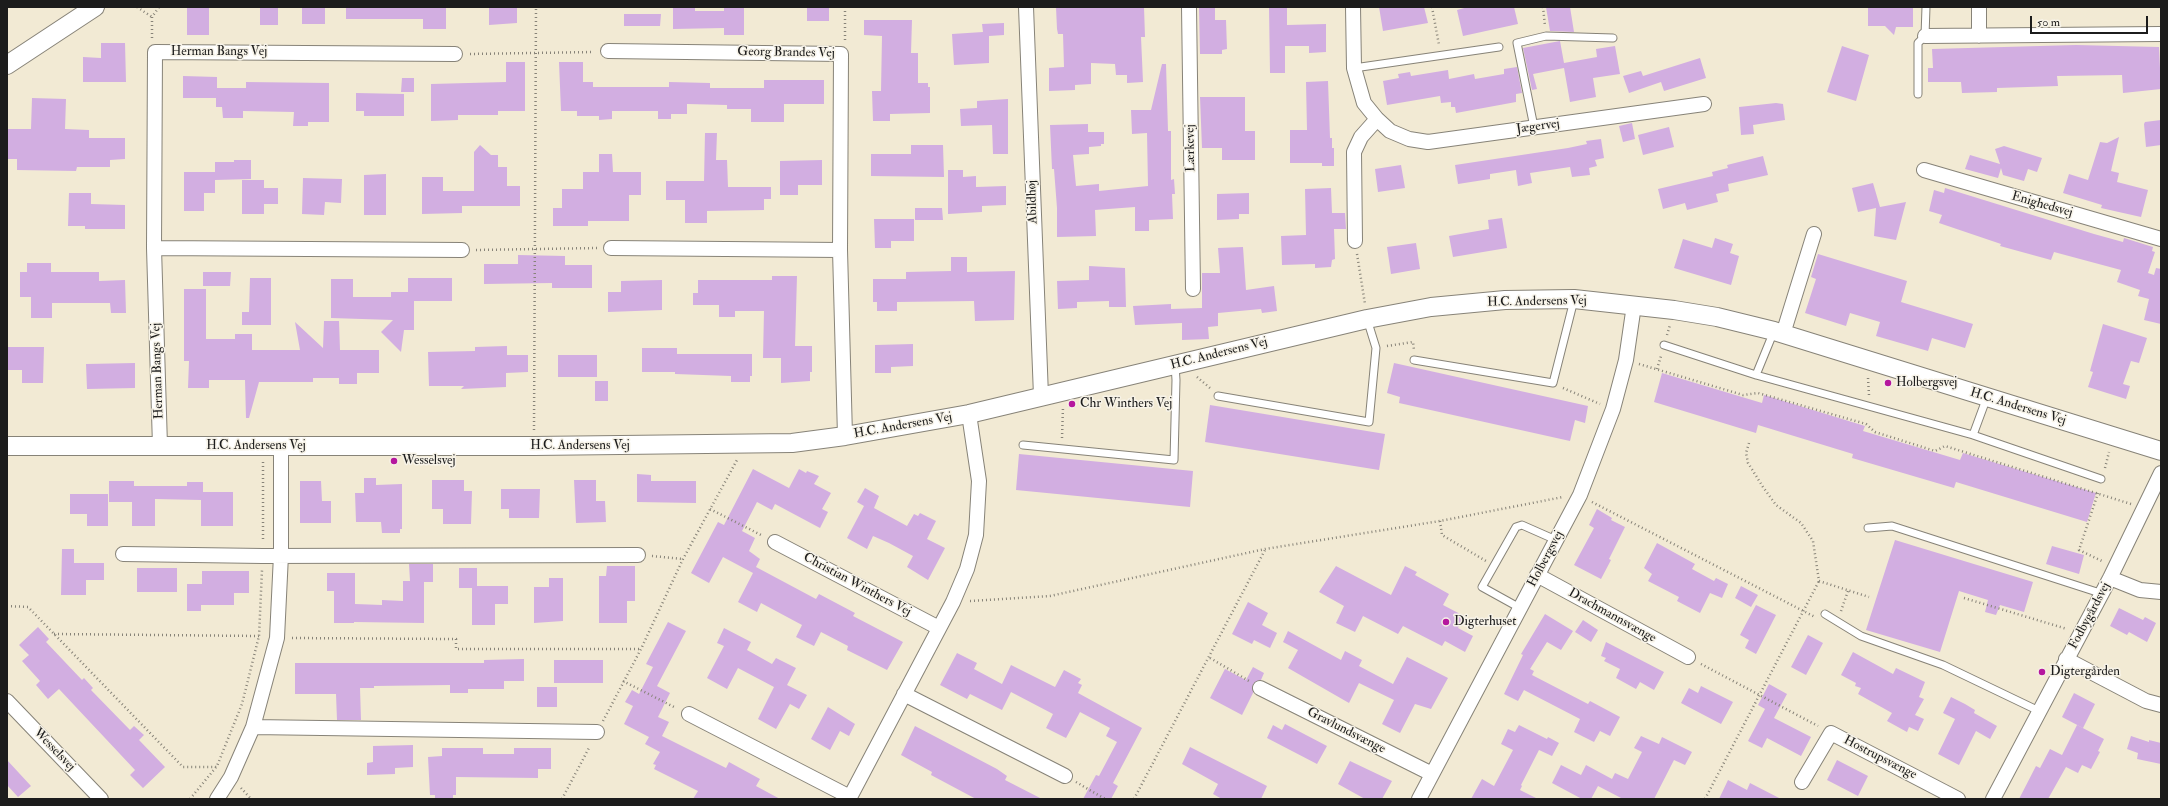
<!DOCTYPE html>
<html>
<head>
<meta charset="utf-8">
<style>
	body { margin:0 }
	#map { position:relative; width:2168px; height:806px; overflow:hidden; background:#f2ead4; font-family:"IM FELL Double Pica",serif }
	canvas { display:block }
	.frame { position:absolute; inset:0; border:8px solid #1c1c1c; pointer-events:none }
	.scale { position:absolute; left:2030px; top:16px; width:118px; height:18px; box-sizing:border-box; border:2px solid #1c1c1c; border-top:0; padding-left:5px; font-size:12px; line-height:14px; white-space:nowrap; color:#1c1c1c; -webkit-text-stroke:3px #f7f3e8; paint-order:stroke }
</style>
</head>
<body>
<div id="map">
<canvas width="2168" height="806"></canvas>
<div class="frame"></div>
<div class="scale">50 m</div>
</div>
<script>
const ctx = document.querySelector('canvas').getContext('2d');
ctx.lineJoin = 'round';
function paint(path, color) {
  ctx.fillStyle = color;
  ctx.fill(path, 'evenodd');
}
function poly(rows) {
  const path = new Path2D();
  for (const r of rows) {
    path.moveTo(r[0], r[1]);
    for (let i = 2; i < r.length; i += 2) path.lineTo(r[i], r[i + 1]);
  }
  return path;
}
function strokePath(path, color, width, dash) {
  ctx.strokeStyle = color;
  ctx.lineWidth = width;
  ctx.lineCap = dash ? 'butt' : 'round';
  ctx.setLineDash(dash || []);
  ctx.stroke(path);
}
function drawText(font, color, halo, rows, align = 'center') {
  ctx.font = font + ' "IM FELL Double Pica",serif';
  ctx.lineWidth = 3;
  ctx.setLineDash([]);
  ctx.textBaseline = 'middle';
  ctx.strokeStyle = halo;
  ctx.fillStyle = color;
  for (const [text, x, y, turn = 0] of rows) {
    ctx.save();
    ctx.translate(x, y);
    ctx.rotate((+turn || 0) * Math.PI / 180);
    ctx.textAlign = isNaN(turn) ? turn : align;
    if (halo) ctx.strokeText(text, 0, 0);
    ctx.fillText(text, 0, 0);
    ctx.restore();
  }
}
paint(poly([
	[187,7,209,7,209,35,187,35],
	[260,7,278,7,278,25,260,25],
	[302,7,325,7,325,24,302,24],
	[346,7,446,7,446,29,423,29,423,19,346,19],
	[489,7,517,7,517,23,489,25],
	[673,7,695,7,695,11,724,11,724,7,744,7,744,35,724,35,724,28,673,29],
	[807,7,829,7,829,21,807,21],
	[1056,7,1144,7,1145,37,1141,37,1143,82,1127,83,1127,75,1116,75,1115,64,1091,63,1091,84,1075,85,1075,90,1049,91,1049,68,1064,67,1063,34,1058,34,1057,29],
	[1199,7,1215,7,1215,20,1226,20,1227,49,1222,50,1222,54,1200,54],
	[1269,7,1287,7,1287,25,1326,24,1326,52,1309,53,1309,46,1285,46,1285,73,1270,73],
	[1379,7,1424,7,1428,23,1383,31],
	[1468,7,1514,7,1518,24,1463,36,1457,10],
	[1546,7,1570,7,1574,32,1550,31],
	[1868,7,1913,7,1913,27,1896,27,1894,35,1885,26,1868,26],
	[624,14,661,14,660,26,624,26],
	[864,20,912,20,911,53,918,53,918,83,928,83,928,87,930,87,930,113,890,114,890,121,873,121,872,91,881,91,882,36,864,35],
	[1004,23,1004,35,989,36,989,63,954,65,952,34,983,32,982,24],
	[1560,41,1564,63,1597,57,1596,49,1615,46,1620,74,1593,78,1596,97,1570,102,1564,68,1533,74,1537,89,1532,90,1523,48],
	[101,43,125,43,126,82,83,82,83,57,101,58],
	[2076,45,2159,47,2161,89,2123,93,2122,75,2057,76,2058,86,1997,88,1997,92,1962,93,1961,82,1928,82,1928,68,1933,68,1932,49],
	[1842,46,1869,55,1856,101,1827,92],
	[1700,58,1706,78,1664,91,1661,82,1629,93,1623,76,1641,71,1643,76],
	[506,62,525,62,525,111,498,111,498,115,458,115,458,120,431,121,431,84,506,82],
	[559,62,583,62,583,82,593,82,593,87,669,87,669,82,710,83,710,88,764,88,764,80,824,80,824,104,784,104,784,122,751,122,751,109,727,109,727,105,687,104,687,114,671,114,671,119,658,119,658,111,612,111,612,119,599,120,599,116,577,116,577,111,561,111],
	[1162,64,1166,64,1168,131,1171,131,1171,180,1174,179,1175,194,1172,194,1173,219,1149,220,1149,231,1135,231,1135,207,1095,210,1096,236,1057,237,1057,208,1054,169,1052,169,1050,125,1088,124,1088,132,1104,132,1104,144,1101,144,1101,146,1089,147,1089,154,1073,155,1076,186,1099,184,1099,191,1148,186,1147,133,1132,134,1131,110,1151,110],
	[1517,67,1522,93,1516,94,1516,102,1456,113,1455,107,1451,107,1451,102,1441,103,1440,96,1387,105,1383,81,1399,78,1398,74,1410,72,1411,76,1448,70,1449,79,1474,74,1475,79,1504,74,1504,69],
	[183,76,217,77,217,88,246,88,246,82,329,83,329,122,308,122,308,126,293,126,294,112,243,111,243,118,223,118,222,107,216,107,216,98,183,98],
	[402,78,414,78,414,92,401,92],
	[1328,81,1330,138,1332,138,1332,148,1334,148,1334,166,1322,166,1322,163,1290,163,1290,130,1307,130,1306,82],
	[356,93,404,94,404,116,364,116,364,111,356,111],
	[1200,97,1245,97,1245,131,1255,131,1255,160,1222,160,1222,148,1202,148],
	[32,98,66,99,65,129,89,130,89,138,125,138,125,159,110,160,110,167,77,167,76,171,17,170,17,159,7,159,7,129,31,129],
	[1008,99,1008,154,993,154,992,125,961,126,960,109,977,108,977,101],
	[1776,103,1783,104,1785,120,1753,125,1754,134,1741,135,1739,107],
	[2161,120,2161,145,2146,147,2144,124,2145,122],
	[1632,123,1635,139,1623,142,1619,126],
	[1669,127,1674,147,1643,155,1638,135],
	[705,133,717,133,716,160,727,160,728,187,771,187,771,199,764,199,764,210,707,211,707,223,685,223,685,200,666,200,666,181,704,181],
	[2119,137,2111,171,2119,173,2117,182,2148,190,2141,217,2101,208,2102,205,2063,193,2069,174,2088,180,2100,142,2107,143],
	[1601,139,1604,158,1595,160,1597,166,1589,168,1590,175,1572,177,1570,167,1530,173,1532,183,1518,186,1516,170,1490,174,1490,179,1458,184,1455,165,1568,148,1587,144,1586,141],
	[480,145,491,155,498,155,498,167,507,167,507,186,520,186,520,206,462,206,462,213,422,214,422,177,443,177,443,191,474,191,474,152],
	[911,145,943,145,944,177,871,176,871,154,911,154],
	[2004,146,2042,158,2037,172,2028,169,2024,181,2003,175,2001,168,1998,178,1965,169,1970,155,2000,164,1995,149],
	[599,154,612,154,613,172,641,172,641,195,629,195,629,221,588,221,588,226,553,226,553,208,562,208,562,189,583,189,583,172,599,172],
	[1763,156,1768,175,1728,184,1729,191,1716,194,1718,202,1687,210,1685,203,1663,209,1658,189,1713,176,1712,172,1728,168,1727,165],
	[234,160,251,160,251,179,215,180,215,193,204,193,204,211,184,211,184,172,215,172,215,162,234,162],
	[822,160,822,185,798,185,798,195,780,195,780,161],
	[1401,165,1405,188,1378,192,1375,169],
	[948,170,963,170,963,177,976,176,976,187,1006,186,1006,205,982,206,982,212,948,214],
	[386,174,386,215,364,215,364,175],
	[303,178,342,179,341,203,325,202,324,215,302,214],
	[242,180,264,180,264,188,278,188,278,204,264,204,264,214,242,214],
	[1873,183,1880,207,1906,202,1896,240,1874,236,1876,208,1858,212,1852,188],
	[1331,188,1332,213,1345,213,1346,229,1334,229,1335,259,1332,260,1331,267,1315,268,1315,264,1282,265,1281,236,1306,235,1305,189],
	[1945,188,2094,234,2123,242,2124,238,2153,247,2152,251,2155,252,2148,273,2154,275,2156,268,2161,269,2161,324,2144,320,2149,299,2138,296,2140,290,2117,282,2121,270,2054,252,2051,260,2000,246,2001,244,1939,223,1942,215,1929,211,1934,190,1944,193],
	[69,193,91,193,91,204,125,205,125,229,85,229,85,226,68,226],
	[1249,193,1249,214,1239,214,1239,219,1217,220,1217,194],
	[915,208,942,208,943,220,915,220],
	[1502,218,1507,248,1453,257,1449,236,1489,229,1488,220],
	[874,219,914,219,914,241,891,241,891,248,875,248],
	[1715,238,1733,244,1730,253,1739,256,1731,285,1674,268,1683,239,1712,248],
	[1416,243,1420,269,1391,274,1387,247],
	[1243,247,1246,290,1274,286,1277,311,1262,313,1261,309,1218,313,1218,326,1208,327,1209,339,1182,340,1182,323,1135,325,1133,306,1171,304,1171,309,1202,308,1202,273,1220,273,1218,248],
	[1818,254,1907,281,1901,302,1973,324,1965,348,1932,338,1928,351,1876,336,1880,322,1850,313,1846,326,1805,313,1816,279,1811,277],
	[518,255,565,256,565,265,592,265,592,288,552,288,552,283,484,284,484,264,518,264],
	[951,257,967,257,967,272,1015,271,1014,320,975,321,974,301,897,302,897,311,877,311,877,302,873,302,873,279,906,279,906,272,951,271],
	[27,263,51,263,51,272,99,272,99,281,125,280,126,313,111,313,110,303,52,303,52,318,31,318,31,297,20,297,20,272,27,272],
	[1089,266,1125,268,1126,307,1109,307,1109,301,1077,302,1077,308,1058,309,1057,281,1089,280],
	[203,272,231,272,230,286,203,286],
	[772,276,797,276,795,346,812,346,812,372,810,372,810,381,781,383,781,358,763,358,764,311,735,311,735,317,719,317,719,305,693,305,693,293,698,293,698,280,772,280],
	[250,278,271,278,271,325,242,325,242,312,249,312],
	[408,278,452,278,452,301,414,301,414,330,404,330,401,352,381,332,393,320,331,318,331,279,353,279,353,297,391,297,391,292,408,292],
	[662,280,662,310,608,312,608,292,621,292,621,281],
	[184,289,206,289,206,339,235,339,235,334,252,334,252,350,300,350,295,322,323,348,324,321,339,321,340,350,379,350,379,373,357,373,357,384,339,384,339,378,313,378,313,382,259,382,249,418,246,418,245,380,209,380,209,388,188,388,189,361,184,361],
	[2103,324,2147,338,2139,363,2131,361,2123,384,2130,386,2126,399,2088,387,2093,372,2090,371],
	[913,344,913,366,891,367,891,373,875,373,875,345],
	[507,346,507,355,528,355,528,372,506,373,506,387,461,389,464,386,429,386,428,352,475,351,475,347],
	[7,347,44,347,43,383,22,383,22,370,7,370],
	[642,348,677,348,677,354,752,354,752,376,750,376,750,382,731,382,731,376,675,374,675,372,642,372],
	[558,355,597,355,597,377,558,377],
	[135,363,135,388,87,389,86,364],
	[1394,363,1588,406,1585,423,1575,420,1570,441,1399,403,1400,397,1387,393],
	[1662,373,1762,403,1764,395,1865,426,1863,431,1960,460,1963,453,2096,493,2087,522,1956,482,1954,488,1852,458,1853,454,1758,425,1756,433,1654,402],
	[595,381,608,381,608,401,595,401],
	[1210,405,1385,434,1379,470,1205,442],
	[1019,454,1193,471,1190,507,1016,490],
	[753,469,789,488,799,469,806,473,807,471,819,476,814,484,831,493,822,509,828,512,820,528,775,504,772,510,757,502,742,531,755,538,749,551,760,559,756,567,816,599,819,594,855,613,853,616,903,642,887,670,847,650,848,646,821,632,814,646,796,637,802,625,761,603,757,612,738,602,753,573,723,557,709,583,691,573,718,522,724,525],
	[637,474,651,475,651,481,696,481,696,503,637,502],
	[364,478,376,478,376,485,402,484,402,529,400,529,400,533,382,533,381,522,356,522,355,493,364,493],
	[432,480,464,480,464,491,472,491,471,524,443,524,443,509,432,509],
	[574,480,596,480,596,501,605,501,606,522,576,523],
	[109,481,134,481,134,486,187,486,187,482,203,482,203,492,233,492,233,526,201,526,201,500,155,499,155,526,132,526,132,502,109,502],
	[300,481,321,481,322,501,331,501,331,523,300,523],
	[865,488,879,496,874,508,907,526,914,514,918,516,920,513,936,521,927,539,945,548,928,580,907,567,913,556,889,543,873,536,867,549,847,538,864,506,857,502],
	[501,489,540,489,539,518,509,518,509,509,501,509],
	[70,494,108,494,108,526,87,526,87,514,70,514],
	[1597,509,1612,518,1611,520,1625,527,1609,559,1611,560,1601,579,1574,565,1594,528,1589,525],
	[1895,540,2033,582,2024,612,2000,605,1996,615,1985,612,1988,600,1959,591,1940,652,1866,630],
	[1657,543,1695,564,1692,569,1714,581,1716,578,1728,584,1722,598,1710,593,1700,613,1677,601,1679,597,1648,581,1652,574,1644,568],
	[2052,546,2084,555,2079,574,2046,564],
	[62,549,74,549,74,563,104,563,104,580,86,580,86,595,61,595],
	[409,564,433,564,433,582,424,582,424,623,354,622,354,623,334,623,334,591,327,591,327,573,355,573,355,604,382,605,382,600,403,601,403,581,410,581],
	[607,566,635,566,635,601,627,601,627,623,599,623,599,576,606,576],
	[1336,566,1391,595,1405,566,1417,572,1415,575,1449,594,1443,605,1464,616,1458,628,1473,636,1465,652,1445,641,1442,646,1403,626,1398,634,1363,616,1355,632,1336,623,1344,606,1319,592],
	[137,568,177,568,177,592,137,592],
	[459,568,477,568,477,586,508,586,508,604,495,604,495,625,472,625,472,588,459,588],
	[202,571,249,571,249,593,234,593,234,605,201,605,201,611,187,611,187,584,202,584],
	[549,578,563,578,563,621,534,623,534,587,549,587],
	[1741,586,1758,595,1751,607,1735,598],
	[1248,602,1268,613,1262,625,1277,633,1270,648,1254,640,1252,644,1232,634],
	[1756,605,1776,615,1756,654,1745,648,1749,640,1740,635],
	[2119,608,2143,620,2145,617,2156,623,2147,642,2129,632,2127,635,2110,626],
	[1545,614,1573,631,1561,650,1547,642,1530,669,1534,671,1532,675,1588,704,1590,701,1620,717,1610,736,1600,731,1594,742,1574,732,1580,719,1524,690,1518,701,1504,694,1523,655,1521,654],
	[1583,620,1598,630,1591,642,1575,632],
	[668,622,686,631,657,686,670,693,658,717,669,722,662,736,726,768,729,762,760,779,756,786,780,799,693,799,698,791,654,769,656,765,653,764,660,752,645,744,649,737,624,724,633,706,625,702,632,690,639,694,653,667,646,664],
	[38,627,49,639,46,642,82,680,84,678,93,688,91,690,130,730,134,726,144,735,139,740,165,767,143,788,130,775,135,770,59,689,48,699,36,685,40,681,22,661,29,655,19,645],
	[724,628,751,642,747,650,772,664,776,658,796,668,787,685,807,695,799,709,790,704,776,729,758,719,774,687,738,668,727,689,707,678,724,646,717,643],
	[1288,631,1341,660,1345,651,1362,660,1359,666,1393,684,1407,657,1448,678,1431,709,1415,704,1400,733,1382,724,1394,700,1359,683,1349,703,1288,668,1298,650,1283,642],
	[1808,635,1823,643,1806,675,1791,667],
	[1606,642,1664,672,1654,690,1640,682,1636,689,1616,678,1620,669,1604,661,1606,658,1601,656],
	[1853,652,1893,674,1896,668,1925,682,1919,697,1924,699,1915,715,1924,719,1918,731,1909,727,1907,732,1887,721,1892,713,1858,694,1861,688,1855,686,1856,683,1841,675],
	[957,653,977,663,974,669,1002,684,1011,665,1055,687,1064,670,1081,679,1078,683,1082,685,1078,693,1142,728,1113,783,1118,786,1111,799,1083,799,1096,775,1099,776,1117,742,1106,736,1110,728,1080,712,1066,738,1046,728,1053,714,1011,692,1002,710,970,694,967,699,940,685],
	[524,659,524,681,504,681,504,689,468,689,468,693,450,693,450,685,374,686,374,688,360,688,361,720,337,720,336,694,295,694,295,663,484,663,484,660],
	[554,660,603,660,603,683,554,683],
	[1253,667,1264,673,1261,680,1253,684,1253,693,1242,715,1210,698,1225,669,1246,680],
	[1769,684,1787,694,1774,718,1811,737,1801,756,1767,738,1762,748,1748,741,1765,709,1758,705],
	[1701,686,1733,702,1721,724,1681,703,1689,688,1698,693],
	[537,687,557,687,557,707,537,707],
	[2074,693,2095,704,2083,728,2062,717],
	[1951,697,1965,704,1975,710,1974,713,1997,726,1990,739,1976,731,1959,765,1938,754,1955,719,1943,713],
	[828,707,855,724,849,736,840,731,830,750,811,739],
	[1285,724,1327,746,1317,764,1267,738,1273,725,1282,730],
	[1519,725,1547,739,1548,737,1559,743,1552,756,1539,750,1521,785,1522,786,1520,790,1538,799,1471,799,1482,779,1494,786,1513,750,1501,744,1508,729,1515,732],
	[2077,725,2104,739,2098,751,2100,752,2091,769,2082,765,2078,773,2066,767,2048,799,2019,799,2036,766,2040,768,2050,749,2062,755],
	[915,726,997,769,1007,776,1005,780,1042,799,976,799,931,775,932,772,901,755],
	[1641,736,1659,744,1662,737,1692,752,1685,765,1674,760,1654,799,1623,799,1598,786,1591,799,1582,799,1552,783,1561,765,1581,775,1586,765,1612,779,1615,773,1628,779,1642,752,1634,748],
	[2131,736,2149,742,2149,740,2161,743,2161,764,2137,759,2138,753,2127,749],
	[413,745,413,767,395,768,395,774,367,775,367,763,373,762,373,746],
	[1190,747,1267,786,1261,799,1222,799,1213,794,1218,784,1182,764],
	[442,748,483,748,483,754,514,754,514,748,551,748,551,769,538,769,538,778,456,777,456,795,453,795,453,799,435,799,435,795,430,795,428,757,442,756],
	[7,760,31,786,18,797,7,785],
	[1837,760,1868,776,1858,796,1827,780],
	[1350,761,1392,781,1382,799,1365,799,1338,784],
	[1728,780,1747,790,1750,783,1781,799,1719,799]
]), '#d2aee1');
const service = poly([
	[1354,68,1499,47],
	[1918,94,1918,43,1925,36,1926,7],
	[1534,127,1517,43,1546,36,1613,38],
	[1664,345,1756,375,1973,435,2101,479],
	[1414,360,1553,383,1574,300],
	[1756,375,1774,331],
	[1218,396,1369,422,1376,348,1367,319],
	[1973,435,1987,397],
	[1023,445,1174,460,1176,380,1175,365],
	[1868,528,1892,526,2100,593],
	[1520,608,1482,587,1516,527,1522,525,1556,540],
	[1825,614,1861,636,1943,665,2039,711]
]);
const minor = poly([
	[1026,7,1041,396],
	[1189,7,1193,289],
	[1353,7,1354,68,1364,103,1377,119,1390,131,1409,139,1428,142,1704,104],
	[1925,36,2161,34],
	[1979,36,1979,7],
	[608,51,841,54,840,250,845,436],
	[1924,170,2161,239],
	[1355,241,1354,152,1361,137,1377,119],
	[154,248,462,250],
	[611,248,840,250],
	[1783,334,1814,234],
	[160,446,154,248,155,52,455,54],
	[775,542,939,628],
	[123,554,263,556,638,555],
	[1537,575,1688,657],
	[2110,578,2140,590,2161,592],
	[2066,659,2146,701,2161,705],
	[1260,688,1432,774],
	[904,694,1065,776],
	[7,701,101,799],
	[689,714,850,797],
	[253,727,597,732],
	[1802,782,1831,733,1958,799],
	[217,799,231,777,253,727,277,638,281,555,281,446],
	[849,799,953,602,967,569,976,535,979,481,969,414],
	[1419,799,1580,495,1613,409,1626,360,1634,305],
	[1993,799,2110,578,2161,473]
]);
const tertiary = poly([
	[7,65,95,7],
	[7,446,534,446,792,443,845,436,969,414,1367,319,1431,307,1505,300,1574,299,1674,310,1717,317,1774,331,2161,451]
]);
strokePath(service, '#878378', 9);
strokePath(minor, '#878378', 16);
strokePath(tertiary, '#878378', 20);
strokePath(poly([
	[137,7,152,17],
	[1432,7,1439,45],
	[1543,7,1545,26],
	[152,38,152,17,159,7],
	[845,40,845,7],
	[470,54,594,52],
	[476,250,597,248],
	[1357,254,1365,304],
	[1667,335,1670,325],
	[1387,346,1413,342,1414,350],
	[1639,364,1743,395,1758,393,1866,424,1875,432,1935,451,1945,446,2131,504],
	[1657,369,1661,356],
	[1197,377,1210,388],
	[1868,378,1869,395],
	[1563,388,1600,404],
	[534,430,536,7],
	[1062,438,1063,407],
	[1749,443,1746,453,1748,463,1763,487,1776,505,1801,523,1813,541,1819,581,1869,597],
	[263,462,263,541],
	[2105,468,2109,452],
	[2098,493,2079,550,2102,561],
	[1592,502,1815,617],
	[710,509,763,536],
	[1440,521,1442,535,1486,561],
	[652,556,683,559],
	[1964,598,2067,629],
	[970,601,1050,596,1265,549,1440,521,1563,497],
	[7,606,28,607,183,767,218,767],
	[1841,611,1848,591],
	[54,634,259,636],
	[292,638,456,639,456,649,641,649],
	[1210,658,1249,681],
	[1701,664,1818,726],
	[623,681,676,708],
	[603,721,641,649,683,559,737,460],
	[1076,782,1105,799],
	[241,788,251,799],
	[190,799,217,766,242,704,259,636,262,570],
	[562,799,590,746],
	[1134,799,1265,550],
	[1705,799,1819,581]
]), '#878378', 2.5, [1, 3]);
strokePath(service, '#fff', 7);
strokePath(minor, '#fff', 14);
strokePath(tertiary, '#fff', 18);
for (const [x, y, r, color] of [
	[1888,383,4,"#b5179e"],
	[1072,404,4,"#b5179e"],
	[394,461,4,"#b5179e"],
	[1446,622,4,"#b5179e"],
	[2042,672,4,"#b5179e"]
]) {
  const dot = new Path2D();
  dot.arc(x, y, r, 0, 2 * Math.PI);
  ctx.fillStyle = color;
  ctx.fill(dot);
  strokePath(dot, '#f7f3e8', 1.5);
}
drawText('13px', '#1c1c1c', '#f7f3e8', [
	["Herman Bangs Vej",219,52],
	["Georg Brandes Vej",786,53,1],
	["Jægervej",1538,127,-8],
	["Lærkevej",1191,148,-91],
	["Abildhøj",1033,202,-92],
	["Enighedsvej",2042,205,16],
	["H.C. Andersens Vej",1537,302,-1],
	["H.C. Andersens Vej",1219,354,-14],
	["Herman Bangs Vej",158,371,-92],
	["H.C. Andersens Vej",2018,407,17],
	["H.C. Andersens Vej",903,426,-10],
	["H.C. Andersens Vej",256,446],
	["H.C. Andersens Vej",580,446],
	["Holbergsvej",1546,559,-62],
	["Christian Winthers Vej",857,585,28],
	["Drachmannsvænge",1612,616,29],
	["Fodbygårdsvej",2090,616,-62],
	["Gravlundsvænge",1346,731,27],
	["Wesselsvej",54,750,46],
	["Hostrupsvænge",1880,758,27]
]);
drawText('13px', '#1c1c1c', '#f7f3e8', [
	["Holbergsvej",1896,383],
	["Chr Winthers Vej",1080,404],
	["Wesselsvej",402,461],
	["Digterhuset",1454,622],
	["Digtergården",2050,672]
], 'left');
</script>
</body>
</html>
